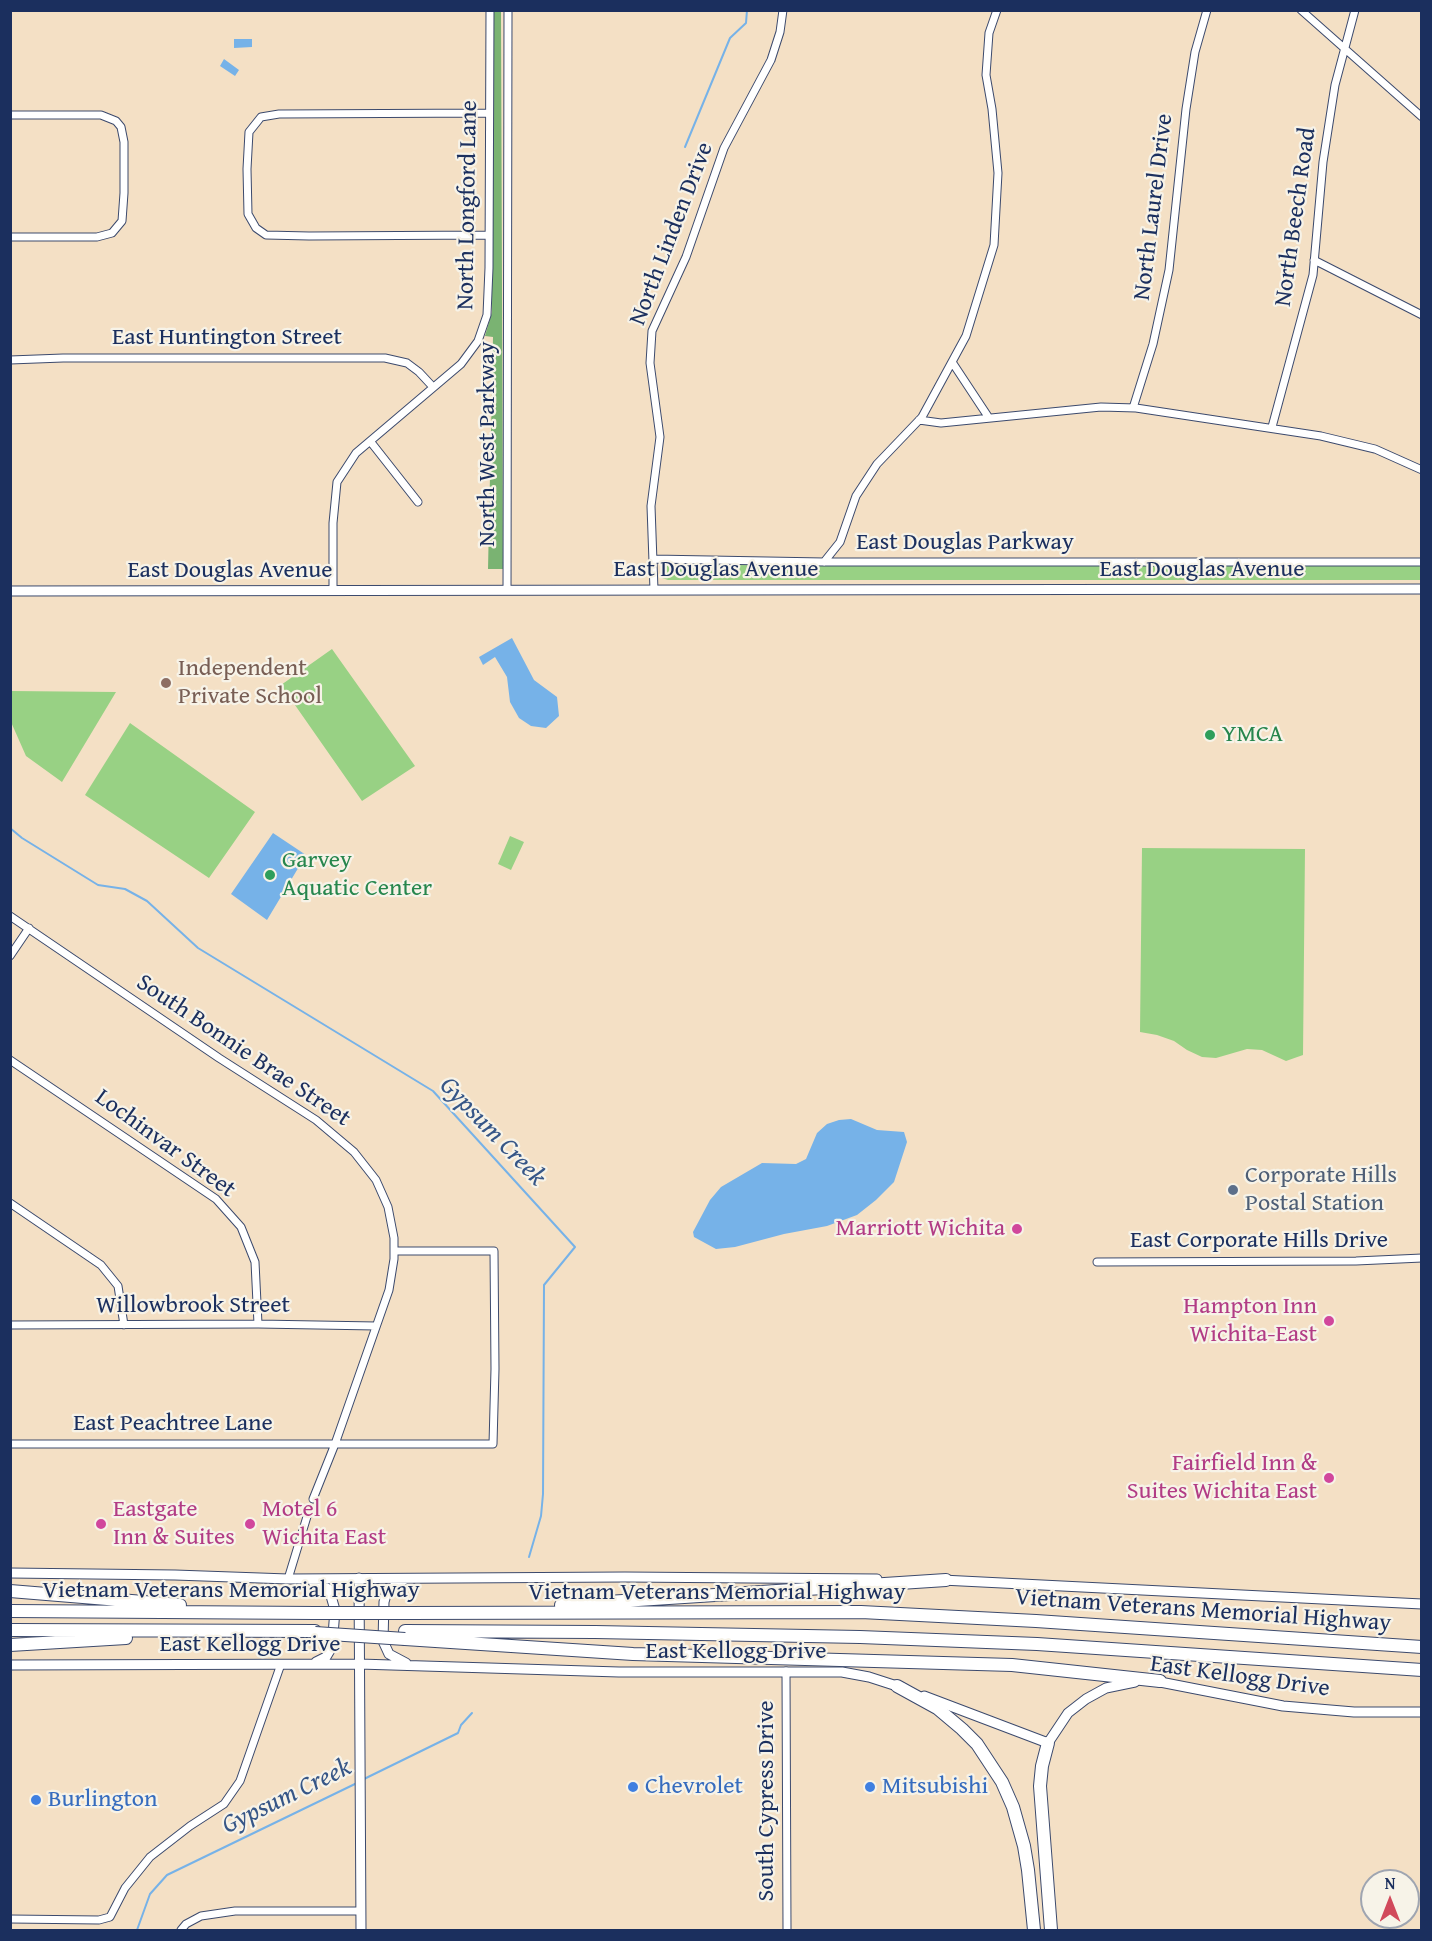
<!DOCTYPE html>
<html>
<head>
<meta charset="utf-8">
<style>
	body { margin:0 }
	#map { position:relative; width:1432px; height:1941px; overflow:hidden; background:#f4e0c5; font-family:"Gentium Book Plus",serif }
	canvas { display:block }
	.frame { position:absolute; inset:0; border:12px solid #1b2f5e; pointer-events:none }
	.north { position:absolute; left:1360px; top:1869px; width:60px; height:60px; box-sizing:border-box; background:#f7f3e8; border:2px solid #9fa5b1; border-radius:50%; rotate:0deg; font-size:16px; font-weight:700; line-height:24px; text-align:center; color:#1b2f5e }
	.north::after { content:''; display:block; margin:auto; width:21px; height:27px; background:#d1495b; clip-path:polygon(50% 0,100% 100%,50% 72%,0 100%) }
</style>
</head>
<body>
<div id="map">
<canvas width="1432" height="1941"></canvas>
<div class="frame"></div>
<div class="north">N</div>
</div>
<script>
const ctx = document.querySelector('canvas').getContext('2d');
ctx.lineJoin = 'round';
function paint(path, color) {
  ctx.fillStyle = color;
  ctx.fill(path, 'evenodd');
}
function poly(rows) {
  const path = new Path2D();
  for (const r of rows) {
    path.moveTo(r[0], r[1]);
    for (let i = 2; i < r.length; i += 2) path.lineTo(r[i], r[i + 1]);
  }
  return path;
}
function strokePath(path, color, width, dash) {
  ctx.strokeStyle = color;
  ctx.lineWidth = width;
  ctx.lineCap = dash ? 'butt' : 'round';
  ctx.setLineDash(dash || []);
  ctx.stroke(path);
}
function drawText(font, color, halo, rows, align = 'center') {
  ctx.font = font + ' "Gentium Book Plus",serif';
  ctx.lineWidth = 4.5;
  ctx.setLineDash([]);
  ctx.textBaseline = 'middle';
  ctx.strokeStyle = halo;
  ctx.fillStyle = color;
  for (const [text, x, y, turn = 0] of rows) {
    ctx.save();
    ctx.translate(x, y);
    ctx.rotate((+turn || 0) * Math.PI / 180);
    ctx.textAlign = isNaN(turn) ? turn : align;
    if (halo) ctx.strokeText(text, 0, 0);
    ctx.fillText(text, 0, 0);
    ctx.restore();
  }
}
paint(poly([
	[668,565,1422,566,1421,580,668,580,662,578,661,573,663,567],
	[332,649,415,766,362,801,281,685],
	[10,691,11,691,116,692,62,782,26,756,11,722],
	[130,723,255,812,209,878,85,795],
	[510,836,524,842,511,870,498,864],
	[1142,848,1305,849,1303,1055,1286,1061,1262,1050,1247,1049,1216,1058,1202,1057,1187,1050,1174,1041,1157,1035,1140,1032]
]), '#98d184');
paint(poly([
	[501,10,503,569,488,569,493,337,485,336,492,312,493,11]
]), '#7ab372');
paint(poly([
	[234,39,252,39,252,47,234,48],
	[224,59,239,70,235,76,220,66],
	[512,638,534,680,557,697,559,716,546,728,531,726,519,718,510,702,507,677,495,657,483,665,479,657],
	[273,833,306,855,267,920,231,894],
	[851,1119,877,1130,904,1132,907,1142,894,1182,876,1200,857,1215,827,1226,784,1234,735,1247,716,1249,694,1237,693,1232,710,1200,721,1187,762,1163,796,1164,806,1159,817,1133,827,1124,839,1120]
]), '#76b2e8');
strokePath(poly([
	[685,147,730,38,746,23,747,10],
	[10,828,22,838,98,885,125,889,147,901,198,948,433,1091,575,1247,544,1285,543,1494,541,1516,529,1557],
	[364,1779,458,1733,461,1725,472,1713],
	[137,1930,150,1894,167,1875,357,1783]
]), '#76b2e8', 2);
const street = poly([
	[1301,10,1422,117],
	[489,113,279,114,261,117,249,132,247,169,248,214,256,228,266,235,309,236,489,235],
	[10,115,101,115,116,121,121,127,124,142,124,193,122,221,112,233,97,237,10,237],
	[1314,260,1422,315],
	[10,360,63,358,385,358,407,363,419,372,433,387],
	[952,362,989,418],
	[1133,408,1153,344,1169,270,1186,109,1195,52,1207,10],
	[919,420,941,423,1101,407,1136,408,1321,436,1375,449,1422,470],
	[1272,427,1313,275,1323,162,1335,85,1355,10],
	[370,441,418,502],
	[653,559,824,562,1422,562],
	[824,562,840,542,856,496,877,464,922,417,966,336,994,245,998,173,992,109,986,75,989,33,997,10],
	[333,590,333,523,337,482,356,453,461,364,478,341,487,315,489,268,490,10],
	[507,590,508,10],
	[654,590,651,506,660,437,650,363,652,331,686,257,724,148,771,60,780,32,783,10],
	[10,916,219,1058,316,1120,354,1152,376,1180,388,1207,394,1238,394,1259,389,1290,335,1444,313,1499],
	[10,956,29,928],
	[10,1060,216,1199,241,1227,255,1262,258,1324],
	[10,1203,101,1265,118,1286,124,1325],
	[1097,1262,1356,1261,1422,1258],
	[10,1325,258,1324,376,1326],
	[10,1444,493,1444,495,1369,494,1251,394,1251],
	[288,1579,309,1510],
	[786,1671,787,1930],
	[10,1919,99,1920,110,1917,125,1888,150,1857,190,1826,224,1804,240,1781,281,1664],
	[181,1930,186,1924,201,1916,235,1911,361,1911]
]);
const secondary = poly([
	[10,591,1422,589],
	[10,1573,175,1575,288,1579,625,1577,877,1579],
	[359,1578,361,1930],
	[942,1580,1422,1604],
	[312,1581,329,1589,335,1610,332,1647,326,1657,316,1662],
	[406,1663,389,1654,383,1641,384,1602,386,1595,397,1583,406,1579],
	[10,1665,359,1664,619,1672,842,1672,869,1677,903,1688],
	[1155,1681,1283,1706,1354,1712,1422,1712],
	[924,1696,1048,1743,1068,1713,1086,1699,1106,1688,1135,1682]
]);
const highway = poly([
	[10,1591,180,1605],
	[561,1605,946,1580],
	[10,1611,315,1613],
	[405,1613,861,1612,1036,1621,1422,1647],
	[10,1630,315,1631],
	[405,1631,595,1632,860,1637,1037,1644,1422,1670],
	[405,1639,633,1654,1012,1665,1160,1681],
	[10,1645,126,1638],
	[897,1686,937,1708,962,1729,977,1744,1002,1782,1013,1807,1024,1846,1028,1870,1034,1930],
	[1048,1743,1042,1766,1040,1786,1051,1930]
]);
strokePath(street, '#3c4a6d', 9);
strokePath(secondary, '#3c4a6d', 11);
strokePath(highway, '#3c4a6d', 14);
strokePath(street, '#fff', 7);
strokePath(secondary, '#fff', 9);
strokePath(highway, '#fff', 12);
const highwayBridge = poly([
	[315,1613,405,1613],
	[315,1633,405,1639]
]);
strokePath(highwayBridge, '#3c4a6d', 14, []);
strokePath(highwayBridge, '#fff', 12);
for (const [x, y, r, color] of [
	[166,683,6,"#8d6e63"],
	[1210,735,6,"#2e9e5b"],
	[270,875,6,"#2e9e5b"],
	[1233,1190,6,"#5c6f8a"],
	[1017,1229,6,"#d1479c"],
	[1329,1321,6,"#d1479c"],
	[1329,1478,6,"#d1479c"],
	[101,1524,6,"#d1479c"],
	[250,1524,6,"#d1479c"],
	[633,1787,6,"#3f7fe0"],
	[870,1787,6,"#3f7fe0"],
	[36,1800,6,"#3f7fe0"]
]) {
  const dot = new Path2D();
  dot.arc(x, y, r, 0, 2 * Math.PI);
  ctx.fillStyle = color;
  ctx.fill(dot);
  strokePath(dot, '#f7f3e8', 2);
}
drawText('24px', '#1b2f5e', '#f7f3e8', [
	["North Longford Lane",468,205,-89],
	["North Laurel Drive",1154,207,-83],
	["North Beech Road",1296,217,-82],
	["North Linden Drive",672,234,-69],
	["East Huntington Street",227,338],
	["North West Parkway",488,444,-90],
	["East Douglas Parkway",965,543],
	["East Douglas Avenue",716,570],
	["East Douglas Avenue",1202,570],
	["East Douglas Avenue",230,571],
	["South Bonnie Brae Street",243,1051,34],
	["Lochinvar Street",165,1144,36],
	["East Corporate Hills Drive",1259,1241],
	["Willowbrook Street",193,1306],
	["East Peachtree Lane",173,1424],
	["Vietnam Veterans Memorial Highway",231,1591],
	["Vietnam Veterans Memorial Highway",717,1593],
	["Vietnam Veterans Memorial Highway",1203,1611,4],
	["East Kellogg Drive",250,1645],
	["East Kellogg Drive",736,1652],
	["East Kellogg Drive",1240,1677,8],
	["South Cypress Drive",767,1801,-90]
]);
drawText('24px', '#785e54', '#f7f3e8', [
	["Independent",178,669],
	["Private School",178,697]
], 'left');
drawText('24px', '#27864d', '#f7f3e8', [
	["YMCA",1222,735],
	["Garvey",282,861],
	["Aquatic Center",282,889]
], 'left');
drawText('24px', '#4e5e75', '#f7f3e8', [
	["Corporate Hills",1245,1176],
	["Postal Station",1245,1204]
], 'left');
drawText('24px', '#b23c85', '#f7f3e8', [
	["Marriott Wichita",1005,1229],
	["Hampton Inn",1317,1307],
	["Wichita-East",1317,1335],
	["Fairfield Inn &",1317,1464],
	["Suites Wichita East",1317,1492],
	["Eastgate",113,1510,"left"],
	["Inn & Suites",113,1538,"left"],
	["Motel 6",262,1510,"left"],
	["Wichita East",262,1538,"left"]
], 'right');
drawText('24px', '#366cbe', '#f7f3e8', [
	["Chevrolet",645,1787],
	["Mitsubishi",882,1787],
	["Burlington",48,1800]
], 'left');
drawText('italic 26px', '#365687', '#f7f3e8', [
	["Gypsum Creek",492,1132,46],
	["Gypsum Creek",287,1797,-26]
]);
</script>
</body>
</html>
